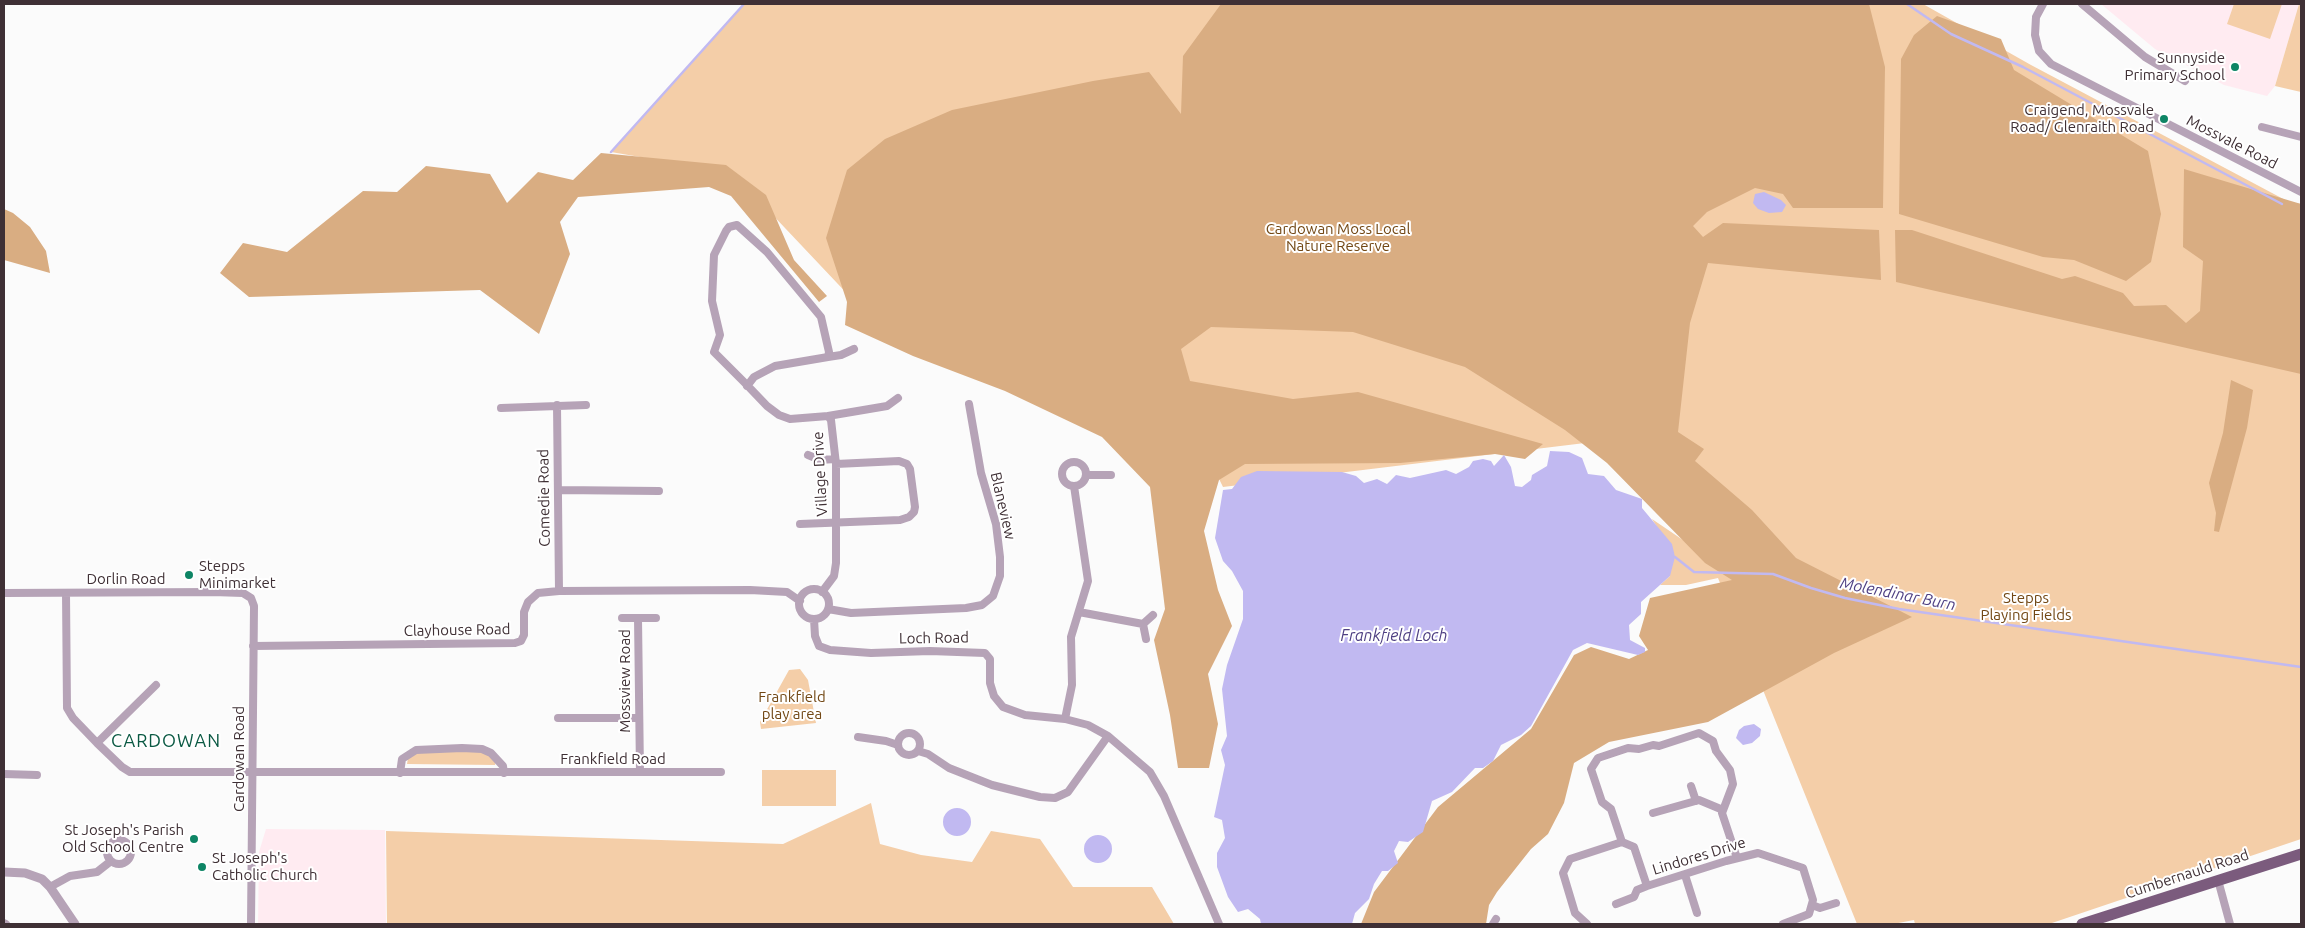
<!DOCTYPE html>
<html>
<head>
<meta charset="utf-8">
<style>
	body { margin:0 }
	#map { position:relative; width:2305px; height:928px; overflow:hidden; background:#fbfbfb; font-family:Ubuntu,sans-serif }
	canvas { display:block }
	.frame { position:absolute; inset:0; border:5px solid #3f3035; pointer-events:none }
</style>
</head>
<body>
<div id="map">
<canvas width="2305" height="928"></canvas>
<div class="frame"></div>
</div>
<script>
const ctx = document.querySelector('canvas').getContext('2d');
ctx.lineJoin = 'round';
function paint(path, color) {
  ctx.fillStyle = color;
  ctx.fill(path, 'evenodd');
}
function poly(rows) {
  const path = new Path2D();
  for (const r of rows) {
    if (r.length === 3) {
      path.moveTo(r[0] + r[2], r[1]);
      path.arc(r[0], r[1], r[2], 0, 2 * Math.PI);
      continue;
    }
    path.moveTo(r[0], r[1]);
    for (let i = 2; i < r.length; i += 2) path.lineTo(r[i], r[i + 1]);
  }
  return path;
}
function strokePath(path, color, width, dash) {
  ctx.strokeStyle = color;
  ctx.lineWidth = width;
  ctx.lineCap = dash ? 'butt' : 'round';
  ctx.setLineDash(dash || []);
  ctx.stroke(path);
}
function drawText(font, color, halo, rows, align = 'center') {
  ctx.font = font + ' Ubuntu,sans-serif';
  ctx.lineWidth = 4;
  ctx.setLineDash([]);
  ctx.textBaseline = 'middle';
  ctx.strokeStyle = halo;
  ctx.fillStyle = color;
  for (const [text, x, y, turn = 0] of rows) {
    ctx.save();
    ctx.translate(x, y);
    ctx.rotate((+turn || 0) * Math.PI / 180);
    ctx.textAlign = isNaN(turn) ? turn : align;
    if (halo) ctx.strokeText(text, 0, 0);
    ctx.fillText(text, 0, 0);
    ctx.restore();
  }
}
paint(poly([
	[2101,4,2299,4,2275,86,2267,96,2224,85,2155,49],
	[266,829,385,830,386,924,258,924,259,852]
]), '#ffebf1');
paint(poly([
	[744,4,1923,4,2031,65,2289,202,2301,204,2301,839,2049,924,1915,924,1914,920,1893,924,1857,924,1718,578,1686,585,1660,585,1670,576,1657,527,1652,519,1708,557,1659,434,1223,487,1189,418,889,338,733,173,611,152],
	[2234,4,2282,4,2270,39,2227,24],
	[2299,4,2301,4,2301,92,2275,86],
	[800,669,808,680,816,723,761,729,760,722,789,670],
	[420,751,483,751,496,761,495,765,407,764,408,758],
	[762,770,836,770,836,806,762,806],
	[871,803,880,844,921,855,972,862,991,831,1040,839,1073,887,1152,887,1174,924,387,924,386,831,783,844]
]), '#f4cea8');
paint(poly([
	[1221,4,1869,4,1885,67,1883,208,1793,208,1783,194,1755,188,1707,212,1693,226,1703,237,1723,223,1879,230,1881,280,1708,263,1690,323,1678,432,1704,449,1695,461,1752,510,1796,558,1912,617,1834,653,1708,722,1609,742,1574,763,1564,803,1548,834,1531,849,1497,892,1489,905,1486,924,1361,924,1374,892,1438,807,1531,729,1574,655,1591,647,1629,659,1648,650,1639,636,1650,598,1732,580,1705,563,1607,463,1565,430,1465,367,1353,332,1211,327,1181,349,1190,381,1293,399,1358,392,1543,444,1525,459,1495,454,1400,463,1245,464,1219,480,1204,531,1218,590,1232,626,1208,674,1218,724,1209,768,1178,768,1170,715,1154,640,1165,609,1150,487,1102,437,1005,391,913,356,845,325,847,302,826,238,847,170,885,139,952,110,1093,81,1149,72,1181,114,1183,56],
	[1937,16,2001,39,2014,70,2148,151,2161,214,2151,262,2126,281,2074,260,2043,257,1899,214,1901,59,1914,35],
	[601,153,726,165,766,195,794,260,827,296,819,302,731,196,709,187,578,197,560,222,570,254,539,334,480,290,249,297,220,273,243,243,287,252,363,191,397,192,426,166,490,174,507,203,538,172,573,180],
	[2184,169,2301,204,2301,374,1896,282,1895,230,1912,230,2062,279,2075,276,2123,293,2134,306,2166,305,2186,323,2200,311,2203,261,2183,247],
	[4,209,13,213,30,227,46,251,50,273,4,260],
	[2231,380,2253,390,2247,428,2219,532,2214,531,2216,513,2209,483,2223,433]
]), '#d9ad82');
paint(poly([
	[1764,192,1781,200,1786,205,1782,212,1769,213,1758,209,1753,203,1755,194],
	[1550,451,1569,452,1582,458,1588,474,1604,476,1616,490,1642,499,1642,508,1672,544,1675,557,1670,576,1641,602,1641,614,1629,625,1630,640,1645,648,1645,652,1638,655,1587,643,1573,650,1531,726,1521,735,1501,745,1493,761,1483,768,1475,768,1452,792,1432,801,1423,832,1408,842,1399,841,1394,851,1398,863,1388,871,1382,871,1374,884,1369,899,1355,913,1352,924,1261,924,1260,919,1248,909,1238,912,1228,897,1217,867,1217,853,1225,838,1222,820,1214,817,1225,765,1221,750,1227,736,1222,689,1227,665,1243,619,1243,591,1232,571,1223,561,1215,538,1223,490,1232,489,1241,477,1257,471,1342,472,1356,476,1364,483,1377,479,1387,484,1396,475,1410,478,1446,470,1456,474,1469,467,1473,461,1483,459,1491,461,1494,466,1504,455,1511,467,1515,486,1522,487,1531,480,1532,475,1547,466],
	[1754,724,1761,729,1760,736,1752,743,1743,745,1736,738,1739,730,1744,726],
	[957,822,14],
	[1098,849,14]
]), '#c1b9f1');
strokePath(poly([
	[1907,4,1951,34,2023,67,2282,204],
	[611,152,744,4],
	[1675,557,1694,572,1773,574,1811,588,1845,598,1899,609,2301,667]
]), '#c1b9f1', 2.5);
strokePath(poly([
	[2043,4,2036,17,2035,35,2039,51,2051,64,2301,192],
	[2082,4,2145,57,2185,81],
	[2262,127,2301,137],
	[828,357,841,355,854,349],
	[747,386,754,377,775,366,828,357,829,352,821,317,767,252,737,225,729,227,726,231,714,255,712,301,720,335,714,352,745,383,767,406,779,415,790,419,828,416,831,420,836,464,836,563,834,576,822,592],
	[557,405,559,591],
	[501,408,586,405],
	[828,416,887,406,898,398],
	[808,455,820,460,835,459],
	[1074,474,12],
	[1086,475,1111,475],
	[558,490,659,491],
	[800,524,900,520,909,517,914,512,915,507,910,469,907,464,899,461,836,464],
	[814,604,15],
	[4,593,213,592,243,593,251,598,254,606,251,924],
	[66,593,67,708,73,718,97,743,122,767,130,772,721,772],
	[828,609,851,613,966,608,982,605,993,596,1000,576,1000,557,996,524,981,473,969,404],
	[1079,612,1143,624],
	[622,618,656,618],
	[638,618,640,772],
	[814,619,815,636,819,646,830,650,871,653,930,651,985,653,990,659,990,683,994,696,1003,707,1025,715,1065,719,1088,725,1108,736,1150,772,1164,796,1219,924],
	[1146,639,1143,624,1153,615],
	[253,646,515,643,521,641,524,635,524,612,528,602,538,593,559,591,750,590,787,592,800,601],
	[558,718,638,718],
	[1065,719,1072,685,1071,637,1088,581,1074,486],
	[909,744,11],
	[858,737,886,741,898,745],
	[97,743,156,685],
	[918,751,928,754,949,768,992,785,1040,797,1055,798,1068,792,1108,736],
	[400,773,402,759,416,750,462,748,482,749,491,753,503,766,504,773],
	[4,774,37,775],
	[1691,786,1696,801],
	[1653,813,1699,800,1723,810],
	[119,852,12],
	[1622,842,1611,809,1602,802,1591,769,1598,758,1628,748,1639,749,1653,745,1659,746,1699,733,1713,741,1716,751,1730,770,1733,784,1722,813,1737,858],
	[1685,875,1697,913],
	[2218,880,2230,924],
	[50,887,70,876,97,872,111,861],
	[1616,904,1634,897,1637,890,1647,886],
	[1812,905,1820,908,1836,903],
	[4,923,6,924],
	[1493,924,1496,919],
	[1587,924,1575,913,1563,873,1570,859,1622,842,1634,847,1647,886,1726,861,1758,853,1803,868,1813,900,1809,914,1783,924]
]), '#b6a3b7', 8);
strokePath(poly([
	[4,872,25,873,42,879,50,887,75,924]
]), '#b6a3b7', 9);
strokePath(poly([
	[2082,924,2301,854]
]), '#7b5b7d', 11);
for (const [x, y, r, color] of [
	[2235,67,5,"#0e8565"],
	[2164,119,5,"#0e8565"],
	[189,575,5,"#0e8565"],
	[194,839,5,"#0e8565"],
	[202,867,5,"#0e8565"]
]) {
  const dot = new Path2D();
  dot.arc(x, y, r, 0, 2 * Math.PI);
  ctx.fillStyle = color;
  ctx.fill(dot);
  strokePath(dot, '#fff', 2);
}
drawText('15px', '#3f3035', '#fff', [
	["Sunnyside",2225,58],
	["Primary School",2225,75],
	["Craigend, Mossvale",2154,110],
	["Road/ Glenraith Road",2154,127],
	["Stepps",199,566,"left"],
	["Minimarket",199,583,"left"],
	["St Joseph's Parish",184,830],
	["Old School Centre",184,847],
	["St Joseph's",212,858,"left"],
	["Catholic Church",212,875,"left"]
], 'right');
drawText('15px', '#3f3035', '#fff', [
	["Mossvale Road",2232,142,27],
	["Village Drive",820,474,-93],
	["Comedie Road",544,498,-91],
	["Blaneview",1003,506,77],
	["Dorlin Road",126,579],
	["Clayhouse Road",457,630,-1],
	["Loch Road",934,638,-1],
	["Mossview Road",625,681,-90],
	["Cardowan Road",239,759,-90],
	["Frankfield Road",613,759],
	["Lindores Drive",1699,856,-17],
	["Cumbernauld Road",2187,874,-18]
]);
drawText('15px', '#724815', '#fff', [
	["Cardowan Moss Local",1338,229],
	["Nature Reserve",1338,246],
	["Stepps",2026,598],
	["Playing Fields",2026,615],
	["Frankfield",792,697],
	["play area",792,714]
]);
drawText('italic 16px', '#4f4083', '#fff', [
	["Molendinar Burn",1898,594,11],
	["Frankfield Loch",1394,636]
]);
ctx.letterSpacing = '1px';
drawText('18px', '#0a5943', '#fff', [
	["CARDOWAN",166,741]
]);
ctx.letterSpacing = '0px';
</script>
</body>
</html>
